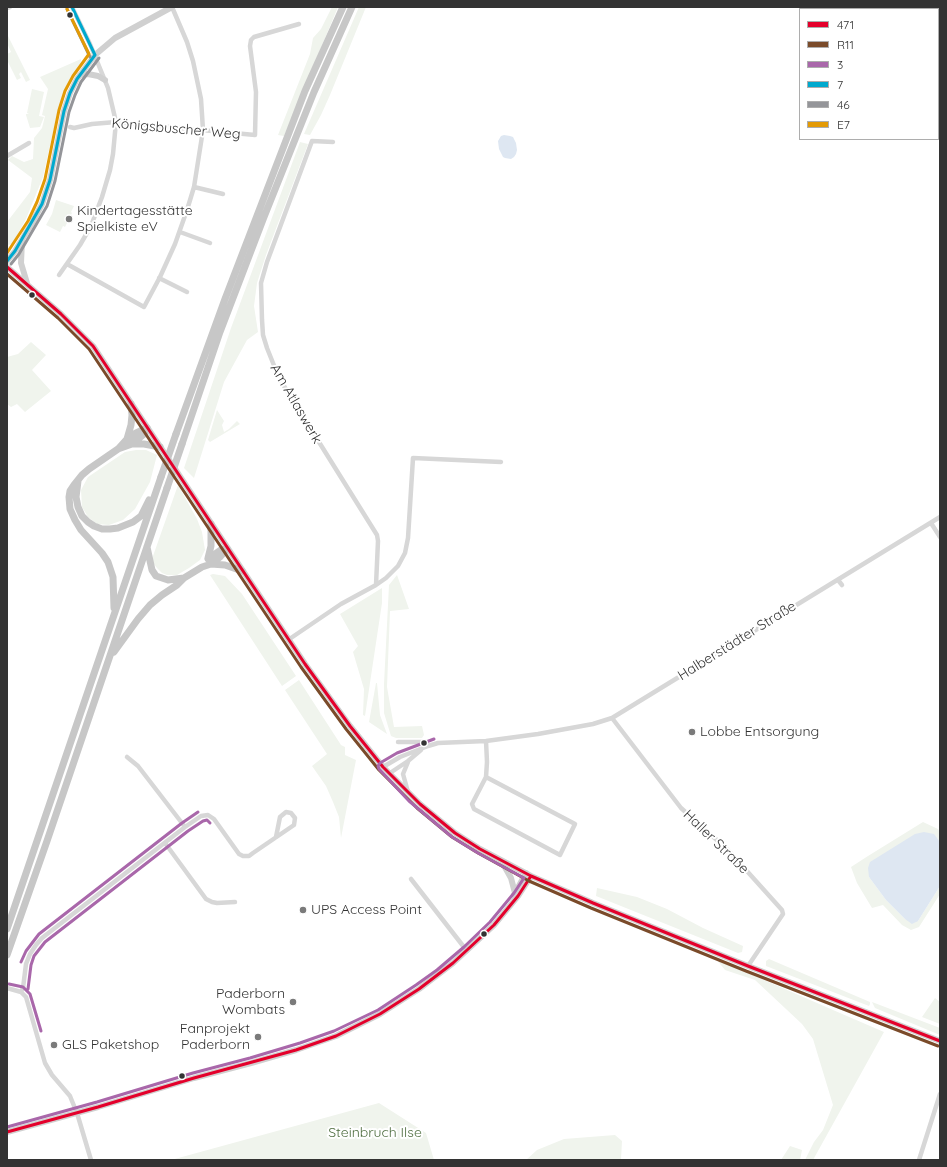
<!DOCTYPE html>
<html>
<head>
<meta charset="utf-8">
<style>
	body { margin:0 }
	#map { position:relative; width:947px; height:1167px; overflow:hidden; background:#fff; font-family:Quicksand,sans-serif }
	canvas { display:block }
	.frame { position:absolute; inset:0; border:8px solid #333; pointer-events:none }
	.legend { position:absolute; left:799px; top:8px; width:140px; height:132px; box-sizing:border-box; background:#fff; border:1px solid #adadad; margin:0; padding:5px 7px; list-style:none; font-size:12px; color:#333 }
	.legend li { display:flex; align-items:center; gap:8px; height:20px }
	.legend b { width:20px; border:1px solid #adadad }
</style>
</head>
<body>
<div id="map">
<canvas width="947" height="1167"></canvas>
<div class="frame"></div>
<ul class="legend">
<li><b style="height:5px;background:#e4002b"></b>471</li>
<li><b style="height:5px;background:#7a4b2a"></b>R11</li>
<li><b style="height:5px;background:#a967aa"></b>3</li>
<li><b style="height:5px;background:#00a9ce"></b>7</li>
<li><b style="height:5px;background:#949599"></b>46</li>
<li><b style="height:5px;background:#e39a05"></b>E7</li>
</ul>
</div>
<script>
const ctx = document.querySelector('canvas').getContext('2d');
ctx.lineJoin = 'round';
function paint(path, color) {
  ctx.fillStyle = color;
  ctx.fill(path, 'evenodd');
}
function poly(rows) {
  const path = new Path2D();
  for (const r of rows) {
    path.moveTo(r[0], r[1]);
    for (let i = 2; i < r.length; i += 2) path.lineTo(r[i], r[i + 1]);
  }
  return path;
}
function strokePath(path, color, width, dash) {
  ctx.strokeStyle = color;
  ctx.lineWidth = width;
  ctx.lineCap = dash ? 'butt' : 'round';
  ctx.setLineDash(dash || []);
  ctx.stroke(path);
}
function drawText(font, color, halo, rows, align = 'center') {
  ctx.font = font + ' Quicksand,sans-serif';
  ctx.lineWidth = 4;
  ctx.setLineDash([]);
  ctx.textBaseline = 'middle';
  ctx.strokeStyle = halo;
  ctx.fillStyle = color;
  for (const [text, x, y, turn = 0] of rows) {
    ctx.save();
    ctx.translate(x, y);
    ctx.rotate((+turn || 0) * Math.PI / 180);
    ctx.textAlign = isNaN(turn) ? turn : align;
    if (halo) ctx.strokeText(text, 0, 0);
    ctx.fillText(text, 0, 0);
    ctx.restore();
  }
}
paint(poly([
	[332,7,338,7,284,136,278,135,310,54,313,38,321,29],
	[359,7,366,7,330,95,321,115,310,135,304,134],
	[7,34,30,80,26,82,21,72,19,74,21,78,17,80,7,60,7,54,11,52,7,43],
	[81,59,80,66,71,77,58,110,43,177,26,219,12,244,7,245,7,222,30,192,32,178,8,160,12,156,24,162,33,159,34,138,42,128,45,116,42,115,48,89,40,77],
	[32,89,44,92,39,116,44,117,40,127,30,128,26,115,26,114,29,114,27,113],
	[300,142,308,144,266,255,257,283,254,306,258,332,247,340,224,382,194,478,184,468,231,328],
	[56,200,74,206,71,212,72,213,65,227,63,226,60,232,46,225,52,214],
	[31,342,46,355,32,370,51,391,25,412,17,404,11,407,7,404,7,357,18,354],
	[217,410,224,421,222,425,224,432,229,429,237,421,240,424,210,442,208,440],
	[136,450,146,450,157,455,150,482,135,509,123,520,109,525,97,524,88,517,82,507,81,490,88,477,125,452],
	[178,485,197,519,202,532,205,550,200,560,189,568,177,575,167,575,162,573,157,568,153,563,153,556],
	[213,574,225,576,242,594,296,676,282,686,210,575],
	[397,575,409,609,390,611,387,687,394,727,422,726,424,735,422,738,396,738,391,736,384,713,384,684,389,585],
	[382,588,382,603,365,716,363,715,364,689,353,652,358,646,340,614],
	[299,680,341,745,345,747,345,755,356,760,341,838,339,817,333,802,326,786,312,766,327,754,285,690],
	[376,683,377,683,380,715,387,734,369,722],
	[923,822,938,829,940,833,940,842,933,834,869,877,886,900,905,919,918,921,940,886,940,894,919,927,911,930,902,925,883,905,872,908,857,883,851,867,868,856],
	[597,888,637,897,667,909,703,928,743,946,742,952,738,953,596,896],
	[716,959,833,1010,884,1032,813,1160,805,1160,814,1142,823,1130,833,1105,813,1039,802,1024,755,980,725,970],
	[769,959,870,1002,870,1004,869,1006,766,966,766,961],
	[935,998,940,1002,940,1024,922,1017],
	[872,1002,940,1028,940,1035,875,1008],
	[379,1103,426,1133,434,1160,171,1160],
	[615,1135,622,1141,621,1160,526,1160,537,1150,564,1139],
	[790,1146,802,1150,800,1160,781,1160]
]), '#f0f4ed');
paint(poly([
	[504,135,510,136,513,137,516,143,517,150,516,154,514,157,511,159,505,158,503,157,499,149,498,141,501,136],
	[924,832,934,834,940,842,940,886,918,921,912,924,905,919,886,900,869,877,868,868,870,862,915,834]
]), '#dee7f2');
strokePath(poly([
	[7,8,10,7],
	[70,127,74,128,92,124,116,122,255,135,256,92,250,46,251,40,254,37,299,24],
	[7,156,29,143],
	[194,187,223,194],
	[180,232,210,243],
	[67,264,144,307,160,277,175,244,187,210,194,187,203,130,201,99,193,61,187,42,172,7],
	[59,275,80,245,91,226,102,197,110,170,113,154,116,122,108,88,90,44,72,7],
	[159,278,187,292],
	[931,523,940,537],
	[838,580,842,585],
	[376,585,386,578,398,566,405,553,408,538,413,458,501,462],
	[288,640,341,604,376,585,378,541,377,535,279,378,267,348,263,335,262,320,261,283,267,262,312,141,333,142],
	[612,718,681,808,728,850,782,910,783,914,748,966],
	[398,742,426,742,428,746],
	[127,757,138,766,185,827],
	[408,762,403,774,408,792],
	[383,767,400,757,428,746,438,743,486,741,538,734,593,724,612,718,940,517],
	[390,773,408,761,421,750],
	[486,777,575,824,560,855,474,809,472,804,486,777,487,762,486,741],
	[165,843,206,899,212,902,217,903,235,902],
	[411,879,467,951],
	[7,988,21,992,26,997,45,1063,52,1075,70,1096,72,1101,77,1113,91,1160],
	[21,992,23,988,26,964,30,954,36,945,42,938,185,827,201,816,208,815,214,819,239,854,243,856,249,856,253,853,294,825,295,818,291,813,286,812,280,817,276,837],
	[919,1160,940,1094]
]), '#d7d7d7', 4.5);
strokePath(poly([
	[80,75,88,74,98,76,105,80],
	[22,240,21,263,27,283],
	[7,261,15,251,32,223,42,204,50,180,64,111,70,93,77,79,95,55,115,38,172,7],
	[7,267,61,314,93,346,305,664,350,726,383,767,420,804,455,833,480,849,531,876,593,903,748,966,940,1041],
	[502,862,511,878,515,893],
	[514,895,526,873],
	[7,1132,98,1107,194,1078,251,1063,296,1050,336,1036,380,1014,419,989,453,963,494,925,518,896,531,876]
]), '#d0d0d0', 6);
strokePath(poly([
	[176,434,225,299,305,91,343,7],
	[127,439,131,425,132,415,131,404],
	[132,444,144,444,160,447],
	[182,444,220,332,264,217,314,92,352,7],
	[118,449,132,444,144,434,147,428],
	[78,481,76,497,78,507,82,516,88,522,94,526,102,529,110,529,118,528,133,522,141,516,149,500],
	[147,547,152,570,156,576,168,580,184,578],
	[208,558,211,546,211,524],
	[208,559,221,550,227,549],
	[211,564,225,565,242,571],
	[114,608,113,577,108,562,102,553,81,530,75,520,70,509,69,497,70,491,74,485,82,475,89,469,118,449,127,439,136,433,147,428],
	[114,652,138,619,150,605,162,595,177,585,184,578,202,567,211,564,220,557,227,549],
	[7,929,161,477],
	[7,955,47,841,167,488]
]), '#c7c7c7', 7);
strokePath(poly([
	[161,477,176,434],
	[167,488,182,444]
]), '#c7c7c7', 7);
strokePath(poly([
	[7,267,61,314,93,346,305,664,350,726,383,767,420,804,455,833,480,849,531,876,593,903,748,966,940,1041],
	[7,1132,98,1107,194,1078,296,1050,336,1036,380,1014,419,989,453,963,494,925,518,896,531,876]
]), '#e4002b', 3);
strokePath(poly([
	[7,274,58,318,89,349,301,667,346,729,379,770,417,808,452,837,478,853,529,881,591,908,746,971,938,1046]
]), '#7a4b2a', 3);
strokePath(poly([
	[21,962,26,951,39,934,182,823,198,812],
	[9,984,23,987,30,994,41,1031],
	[28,989,31,965,34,956,45,942,188,831,203,821,207,820,210,823],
	[7,1127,97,1102,193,1073,250,1058,300,1043,334,1031,378,1010,416,985,437,970,464,947,490,922,514,893,524,878,478,853,452,837,409,801,379,769,378,766,380,763,397,753,434,739]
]), '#a967aa', 3);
strokePath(poly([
	[72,7,95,55],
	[7,261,15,251,42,204,50,180,64,111,70,93,77,79,95,55]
]), '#00a9ce', 3);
strokePath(poly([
	[67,9,90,57],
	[11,264,19,254,47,206,55,181,69,112,75,95,81,82,99,58]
]), '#949599', 3);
strokePath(poly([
	[7,253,28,221,37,202,45,179,59,110,65,91,73,76,89,54,67,9]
]), '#e39a05', 3);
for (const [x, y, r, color] of [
	[70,15,3.5,"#333"],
	[69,219,4,"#7a7a7a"],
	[32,295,3.5,"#333"],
	[692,732,4,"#7a7a7a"],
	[424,743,3.5,"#333"],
	[303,910,4,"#7a7a7a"],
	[484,934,3.5,"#333"],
	[293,1002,4,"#7a7a7a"],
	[258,1037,4,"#7a7a7a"],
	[54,1045,4,"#7a7a7a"],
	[182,1076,3.5,"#333"]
]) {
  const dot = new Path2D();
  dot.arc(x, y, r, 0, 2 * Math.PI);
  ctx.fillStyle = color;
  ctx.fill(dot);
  strokePath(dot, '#fff', 1.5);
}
drawText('14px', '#333', '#fff', [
	["Königsbuscher Weg",176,129,5],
	["Am Atlaswerk",296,404,60],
	["Halberstädter Straße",737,641,-32],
	["Haller Straße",716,842,44]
]);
drawText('14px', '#333', '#fff', [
	["Kindertagesstätte",77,211],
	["Spielkiste eV",77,227],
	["Lobbe Entsorgung",700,732],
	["UPS Access Point",311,910],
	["Paderborn",285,994,"right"],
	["Wombats",285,1010,"right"],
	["Fanprojekt",250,1029,"right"],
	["Paderborn",250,1045,"right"],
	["GLS Paketshop",62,1045]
], 'left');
drawText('14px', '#4f6e40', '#fff', [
	["Steinbruch Ilse",375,1133]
]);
</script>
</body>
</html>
